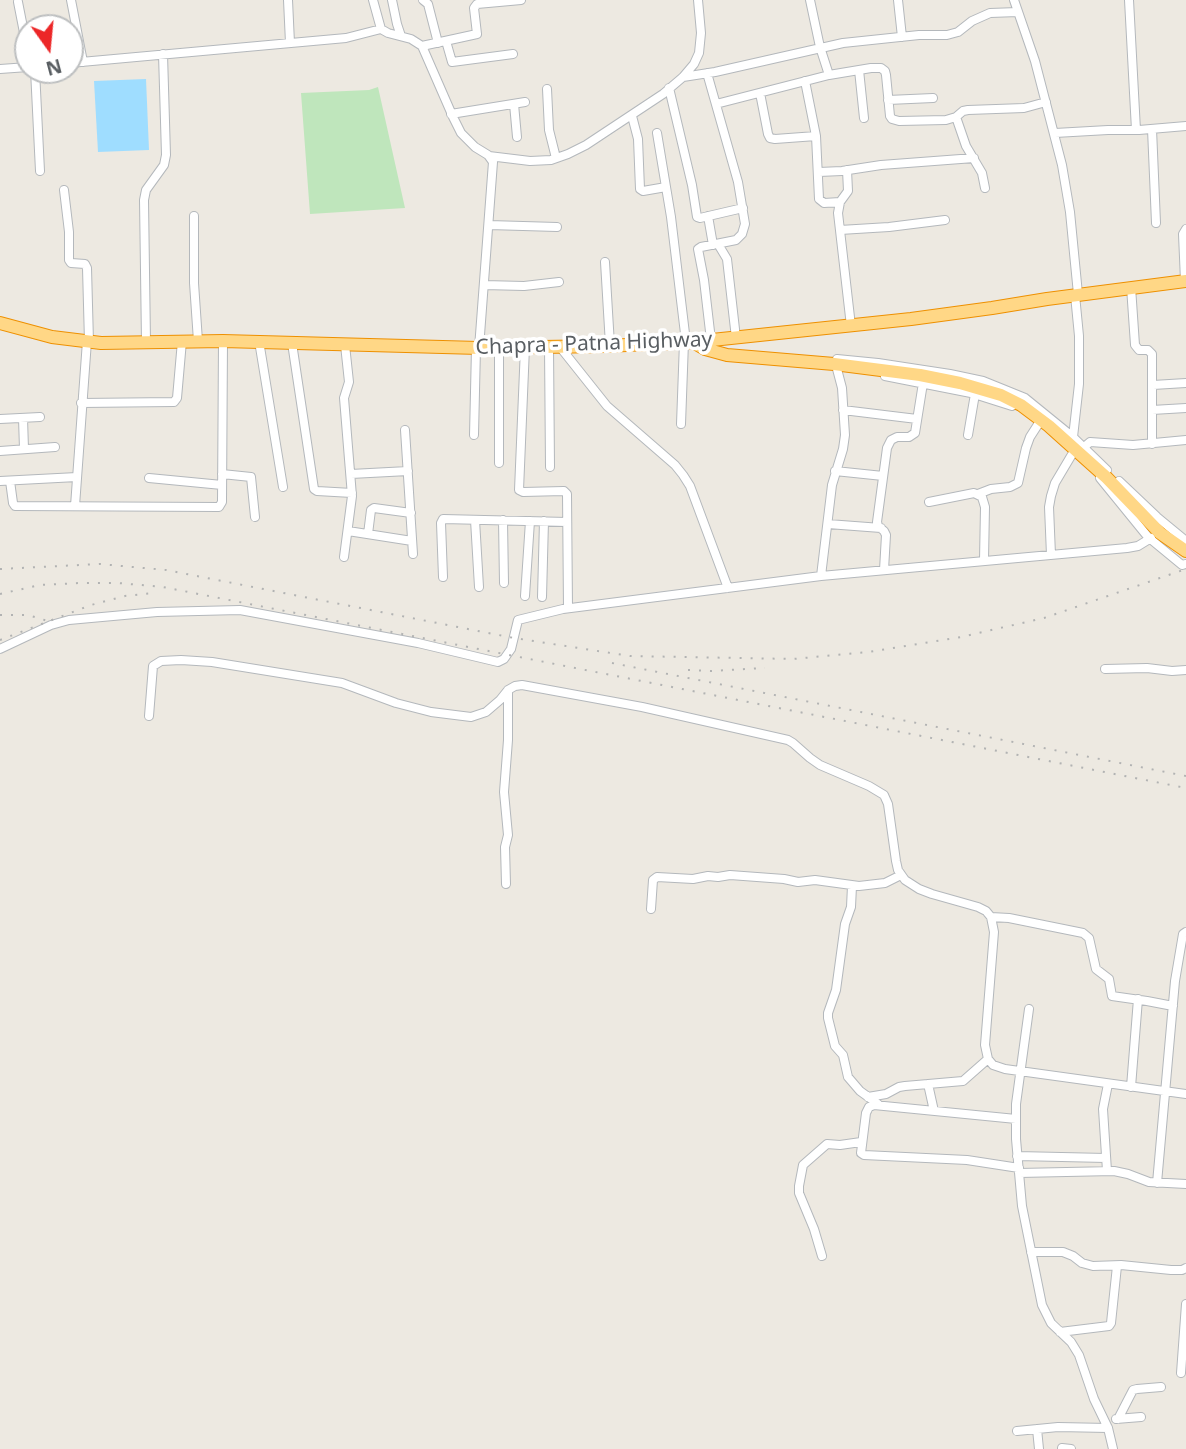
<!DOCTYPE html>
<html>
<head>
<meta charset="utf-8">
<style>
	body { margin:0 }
	#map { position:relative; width:1186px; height:1449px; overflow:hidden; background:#ede9e1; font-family:"Noto Sans",sans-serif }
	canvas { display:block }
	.north { position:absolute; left:14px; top:14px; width:70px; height:70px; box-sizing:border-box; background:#fff; border:2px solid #bdbfc0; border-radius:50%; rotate:165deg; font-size:19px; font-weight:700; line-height:28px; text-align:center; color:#595e62 }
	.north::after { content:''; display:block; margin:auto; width:24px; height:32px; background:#ec2728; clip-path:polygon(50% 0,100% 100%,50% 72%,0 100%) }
</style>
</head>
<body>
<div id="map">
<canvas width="1186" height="1449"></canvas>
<div class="north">N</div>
</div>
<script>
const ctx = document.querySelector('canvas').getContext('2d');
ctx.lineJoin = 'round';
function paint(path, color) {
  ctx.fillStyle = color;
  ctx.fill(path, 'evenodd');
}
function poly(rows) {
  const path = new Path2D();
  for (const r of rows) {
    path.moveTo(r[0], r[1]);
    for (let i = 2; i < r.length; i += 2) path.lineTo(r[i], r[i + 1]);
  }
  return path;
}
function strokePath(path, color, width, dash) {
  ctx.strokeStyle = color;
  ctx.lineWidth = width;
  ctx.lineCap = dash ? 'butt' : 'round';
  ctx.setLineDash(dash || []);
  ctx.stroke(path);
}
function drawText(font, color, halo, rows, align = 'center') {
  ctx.font = font + ' "Noto Sans",sans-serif';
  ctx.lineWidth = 7;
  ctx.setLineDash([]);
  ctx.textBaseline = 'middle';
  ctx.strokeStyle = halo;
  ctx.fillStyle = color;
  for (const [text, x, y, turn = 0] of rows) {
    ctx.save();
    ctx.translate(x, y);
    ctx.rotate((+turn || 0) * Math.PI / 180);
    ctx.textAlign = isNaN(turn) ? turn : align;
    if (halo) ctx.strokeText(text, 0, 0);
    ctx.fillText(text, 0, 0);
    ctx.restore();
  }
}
paint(poly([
	[378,87,405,208,310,214,301,93,369,90]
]), '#bfe6bc');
paint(poly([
	[146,79,149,150,98,152,94,81]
]), '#9fddff');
const minor = poly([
	[71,0,83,62],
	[288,0,290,43],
	[373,0,381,29,388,33,411,39,422,46,453,117,461,133,475,147,488,155,493,162,479,348],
	[392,0,397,24,401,36],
	[423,0,428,4,438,43],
	[810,0,820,47,829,75],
	[898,0,902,37],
	[1014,0,1035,61,1062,165,1070,212,1078,294],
	[1129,0,1136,130],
	[18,2,28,53],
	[446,41,452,62,513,54],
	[422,46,477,34,474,8,477,4,521,0],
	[70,63,346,38,381,29],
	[0,69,28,67],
	[35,70,40,171],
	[859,70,864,118],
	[707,73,738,182,745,224,742,234,736,240,701,247,698,249,704,280,711,340],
	[683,77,715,72,843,43,919,35,947,35,958,32,972,21,990,13,1018,12],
	[805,81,816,136,819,199,824,203,840,202],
	[669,88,692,185,697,217,700,218,743,208],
	[547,89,549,130,556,158],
	[760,93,768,134,770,138,775,139,816,136],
	[888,100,933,98],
	[514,104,517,137],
	[716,104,829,75,871,68,881,68,885,71,886,75,890,116,892,119,899,121,946,120,956,117,963,111,968,110,1024,108,1046,102],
	[451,114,525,102],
	[632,116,638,139,640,189,643,191,666,187],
	[956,117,966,146,982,173,985,188],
	[1152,129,1156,223],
	[657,133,671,217,686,342],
	[1055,133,1108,130,1139,130,1186,126],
	[489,156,530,161,551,160,568,154,586,145,663,94,683,77,694,64,699,53,701,33,698,0],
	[847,170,848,191,840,202,838,213,851,326],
	[819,172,842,171,881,165,974,158],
	[64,190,69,232,69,260,71,263,85,264,87,268,89,342],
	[194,216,194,283,198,341],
	[708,216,713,245],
	[489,225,557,227],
	[840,230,889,227,945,220],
	[718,244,727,259,736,338],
	[605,262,610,345],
	[1185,281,1183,234,1186,229],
	[484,285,524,286,559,282],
	[1131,287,1135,345,1139,350,1148,350,1152,354,1152,444],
	[259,341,283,487],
	[146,342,144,200,146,190,164,165,166,155,163,54],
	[292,343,314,489,317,491,352,493],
	[525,347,519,490,523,492,564,491,567,494,568,608],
	[549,347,550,467],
	[560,347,607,406,675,465,683,475,690,486,728,588],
	[499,348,499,463],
	[837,359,878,363,950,374,983,381,1025,398,1073,437,1107,470],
	[885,376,971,393,1012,406],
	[1153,385,1186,383],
	[81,403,174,402,177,398,182,341],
	[843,410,917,419],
	[1152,410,1186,408],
	[23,418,24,449],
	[0,419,40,417],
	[681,424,684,342],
	[405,430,413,554],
	[474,435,476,348],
	[968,435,975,394],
	[1073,437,1079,384,1079,336,1075,295],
	[1083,448,1090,442,1133,445,1186,440],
	[0,451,55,447],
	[835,471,883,476],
	[222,474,251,477,255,517],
	[351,474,408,471],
	[149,478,222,485],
	[1100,478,1148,537,1182,565,1186,564],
	[0,481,77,477],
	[10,481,13,503,15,506,219,507,222,502,223,341],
	[1119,481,1157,517,1186,541],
	[978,494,991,489,1010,487,1018,483,1026,448,1030,437,1039,423],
	[929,502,974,493,982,497,985,507,984,560],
	[75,506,87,341],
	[475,520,479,587],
	[503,520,504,583],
	[828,524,881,528],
	[348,531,412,541],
	[368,534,371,510,374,508,411,513],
	[1051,555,1049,507,1051,496,1055,483,1074,451],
	[344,557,352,496,344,398,349,382,345,345],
	[884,570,886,535,884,531,878,526,877,522,887,448,891,440,897,437,909,437,915,433,923,383],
	[821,576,832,485,843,449,845,435,842,388,837,369],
	[443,577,441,523,443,519,567,522],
	[525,596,530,521],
	[542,597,544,521],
	[0,649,51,625,69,620,157,612,240,610,418,643,498,662,504,659,511,649,518,620,563,609,821,576,1127,548,1138,546,1151,538],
	[1105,669,1147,668,1172,671,1186,670],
	[149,716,153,666,161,661,181,660,212,662,342,683,396,703,431,712,471,717,486,712,500,700,508,690,515,686,522,685,642,707,788,740,793,743,810,758,820,765,869,786,884,795,888,804,896,861,898,870,905,880,919,889,932,894,978,907,986,911,991,917,994,932,985,1045,988,1059,993,1065,1005,1069,1186,1094],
	[506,884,505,847,508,835,504,792,508,740,508,690],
	[852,886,851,907,845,924,836,990,828,1013,828,1018,835,1046,843,1055,848,1077,860,1091,878,1104],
	[651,909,653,880,657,877,693,879,708,876,718,877,730,875,784,879,798,882,815,880,859,886,885,883,901,875],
	[991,917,1009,918,1083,933,1089,938,1096,969,1109,979,1112,996,1147,1001,1173,1006],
	[1029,1009,1016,1104,1016,1139,1022,1206,1042,1305,1051,1323,1071,1342,1079,1355,1094,1399,1108,1428,1113,1449],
	[928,1084,934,1111],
	[1131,1087,1138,999],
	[868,1097,886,1094,899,1087,905,1086,963,1081,988,1059],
	[1016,1119,874,1105,869,1107,866,1113,861,1153,864,1155,967,1160,1019,1168],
	[1017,1156,1106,1158],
	[1107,1171,1103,1109,1108,1084],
	[1019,1173,1114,1171,1128,1174,1149,1182,1186,1184],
	[1157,1183,1175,981,1183,934,1186,932],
	[1031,1252,1063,1252,1073,1256,1082,1263,1093,1266,1121,1265,1171,1270,1182,1270,1186,1268],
	[822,1256,814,1229,799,1193,799,1186,803,1165,827,1144,840,1145,861,1142],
	[1060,1332,1109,1326,1111,1323,1117,1266],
	[1181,1373,1186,1304],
	[1116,1419,1141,1417],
	[1118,1419,1133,1390,1137,1389,1161,1387],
	[1037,1429,1039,1449],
	[1017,1431,1058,1427,1108,1428],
	[1062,1448,1071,1449]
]);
const highway = poly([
	[0,323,52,337,101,343,223,341,479,348,605,346,693,342,911,319,992,308,1047,299,1186,281],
	[693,342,705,349,727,355,834,364,920,375,960,383,1001,395,1021,405,1049,426,1107,478,1160,533,1186,551]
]);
strokePath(minor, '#b4b8bc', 10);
strokePath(highway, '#ee9000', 14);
strokePath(minor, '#fff', 8);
strokePath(highway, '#ffd786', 12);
strokePath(poly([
	[0,569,100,564,166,570,514,638,630,656,793,659,868,652,961,637,1044,618,1186,569],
	[0,594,40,585,80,583,118,583,163,587,1186,788],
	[0,615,28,615,48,621],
	[0,640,91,605,125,596,153,593],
	[612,663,1186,776],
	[688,670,710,671,765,668]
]), '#b2b3b3', 2, [2, 9]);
drawText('21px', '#595e62', '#fff', [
	["Chapra - Patna Highway",594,344,-2]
]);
</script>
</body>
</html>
